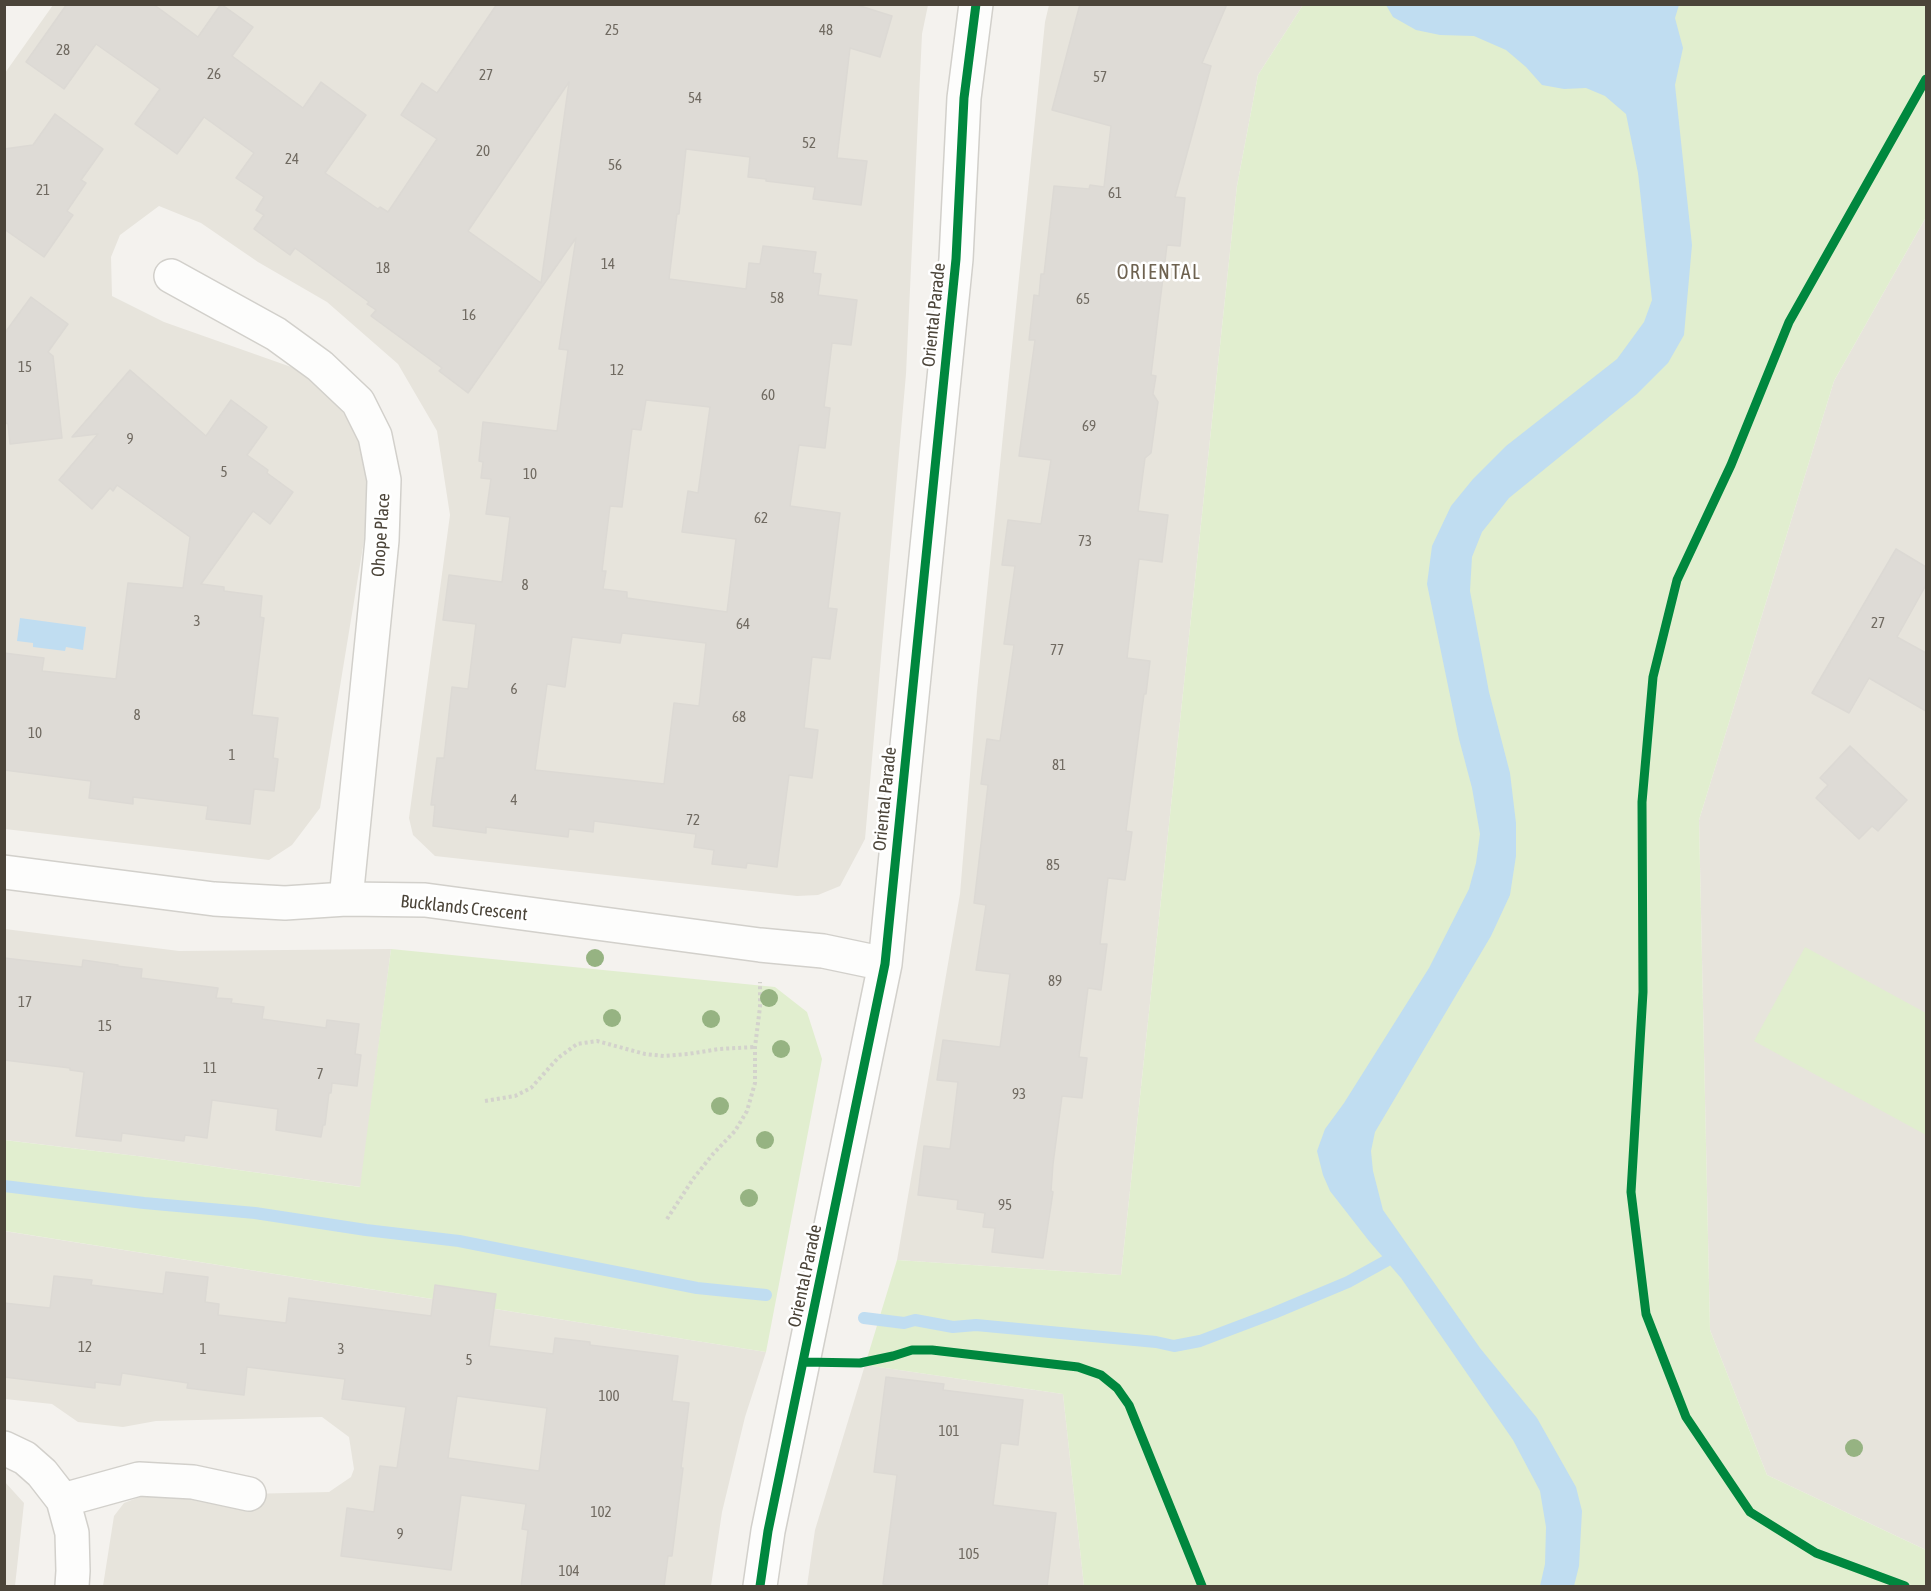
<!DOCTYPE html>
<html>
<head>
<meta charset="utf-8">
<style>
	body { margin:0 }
	#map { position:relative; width:1931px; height:1591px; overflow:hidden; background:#f4f2ee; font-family:"Asap Condensed",sans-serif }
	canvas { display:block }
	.frame { position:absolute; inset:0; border:6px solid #4b4439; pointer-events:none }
</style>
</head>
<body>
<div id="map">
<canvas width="1931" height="1591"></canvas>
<div class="frame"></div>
</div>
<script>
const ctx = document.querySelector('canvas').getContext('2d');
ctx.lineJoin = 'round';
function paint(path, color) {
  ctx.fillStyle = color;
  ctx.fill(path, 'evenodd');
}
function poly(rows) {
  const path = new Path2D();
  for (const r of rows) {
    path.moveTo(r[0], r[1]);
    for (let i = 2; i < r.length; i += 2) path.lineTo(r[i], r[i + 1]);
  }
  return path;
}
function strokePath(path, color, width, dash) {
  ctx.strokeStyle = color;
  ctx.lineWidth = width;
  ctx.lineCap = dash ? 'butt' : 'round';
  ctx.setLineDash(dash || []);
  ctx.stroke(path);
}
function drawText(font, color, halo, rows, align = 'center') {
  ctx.font = font + ' "Asap Condensed",sans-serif';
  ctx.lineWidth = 5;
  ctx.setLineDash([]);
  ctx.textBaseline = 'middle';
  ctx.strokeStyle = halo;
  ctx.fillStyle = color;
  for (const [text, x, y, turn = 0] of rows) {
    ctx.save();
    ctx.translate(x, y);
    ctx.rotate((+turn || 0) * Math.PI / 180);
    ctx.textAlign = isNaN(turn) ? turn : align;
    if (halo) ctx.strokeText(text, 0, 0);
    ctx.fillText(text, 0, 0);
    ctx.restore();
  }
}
paint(poly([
	[53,5,928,5,922,34,906,374,865,839,840,886,818,895,797,896,435,856,413,835,409,818,450,515,437,431,398,364,327,302,258,262,201,223,159,206,120,235,111,257,112,296,164,322,311,374,356,428,372,473,372,492,320,808,292,845,269,860,5,829,5,73],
	[1049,5,1303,5,1258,75,1237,186,1121,1275,897,1260,960,894,977,691,1045,22],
	[1926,217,1926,1550,1767,1475,1710,1330,1699,820,1834,381],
	[5,929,179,951,391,949,361,1187,145,1157,5,1140],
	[4,1231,766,1352,745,1417,722,1512,711,1586,103,1586,114,1516,124,1503,173,1484,206,1495,329,1492,351,1477,354,1469,349,1437,322,1417,156,1421,123,1427,78,1422,52,1404,5,1399],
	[865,1365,1063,1394,1084,1586,807,1586,815,1530],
	[4,1481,24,1503,15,1586,5,1586]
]), '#e7e4dc');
paint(poly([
	[1303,5,1926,5,1926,217,1834,381,1699,820,1710,1330,1767,1475,1926,1550,1926,1586,1084,1586,1063,1394,865,1365,897,1260,1121,1275,1237,186,1258,75],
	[1805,947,1926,1013,1926,1135,1754,1041],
	[391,949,775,987,807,1012,822,1059,766,1352,5,1231,4,1140,145,1157,360,1187]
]), '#e1eecf');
paint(poly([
	[1386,5,1679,5,1675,18,1683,48,1675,85,1692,245,1684,335,1668,363,1637,394,1509,498,1482,532,1472,557,1470,591,1489,692,1510,773,1516,823,1516,856,1510,895,1491,936,1375,1132,1371,1151,1373,1171,1383,1210,1480,1348,1537,1418,1576,1487,1582,1511,1579,1566,1574,1586,1540,1586,1545,1564,1546,1527,1540,1491,1513,1440,1401,1278,1369,1241,1330,1191,1323,1175,1317,1151,1325,1129,1344,1103,1429,968,1469,889,1476,863,1480,834,1472,788,1459,739,1427,584,1432,546,1451,506,1473,479,1506,446,1617,359,1644,322,1652,300,1638,173,1626,114,1605,96,1586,88,1564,89,1542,85,1526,67,1506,50,1474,36,1440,35,1416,30,1393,17],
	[20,618,86,627,83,650,66,647,65,651,33,647,33,643,17,641]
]), '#c0ddf1');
strokePath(poly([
	[4,1186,144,1203,255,1213,366,1230,459,1241,697,1288,766,1295],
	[864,1318,904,1323,915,1320,953,1327,976,1325,1156,1342,1174,1346,1200,1341,1274,1313,1348,1282,1386,1261]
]), '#c0ddf1', 12);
const building = poly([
	[67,4,153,4,198,37,221,4,253,27,232,56,303,108,321,82,366,115,325,173,378,209,380,207,388,212,437,139,401,115,422,83,437,93,497,4,854,4,892,16,880,57,850,48,837,158,867,161,861,205,813,199,815,187,766,181,766,179,748,177,750,157,686,149,679,214,677,214,669,279,746,289,749,263,760,264,763,246,816,252,813,273,821,274,818,295,857,300,851,345,832,343,824,407,830,408,825,448,799,445,790,506,840,513,828,608,837,609,830,659,812,657,804,728,818,730,812,778,789,775,777,867,747,863,746,868,712,864,714,850,694,847,696,834,594,821,593,832,569,829,568,837,486,827,486,833,433,826,435,805,431,805,437,758,444,758,452,687,468,689,476,624,443,620,449,575,502,582,510,517,486,514,491,479,481,478,483,462,479,461,483,422,557,431,568,350,559,349,576,238,468,393,439,371,442,368,371,316,376,310,367,304,369,302,295,248,290,255,254,229,264,215,256,210,264,197,236,178,254,153,204,117,177,154,135,124,160,89,96,44,64,89,26,62,67,4],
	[569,82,541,283,468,231,569,82],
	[646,400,710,407,698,493,688,491,682,532,736,539,727,612,627,598,627,592,603,589,606,571,602,571,610,506,622,507,632,429,641,430,646,400],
	[622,633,706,643,699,706,674,703,664,784,535,770,547,684,565,687,572,637,620,643,622,633],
	[1080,4,1227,4,1202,63,1211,66,1175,197,1185,198,1180,246,1167,245,1151,375,1156,376,1153,394,1158,402,1151,453,1145,458,1138,511,1168,515,1162,562,1139,559,1127,658,1150,661,1146,694,1144,694,1126,831,1132,832,1125,880,1108,878,1100,944,1107,944,1101,990,1088,988,1079,1057,1087,1058,1082,1098,1062,1096,1053,1164,1051,1191,1053,1192,1043,1258,992,1252,995,1228,983,1227,985,1213,957,1209,958,1200,918,1195,924,1146,950,1149,958,1082,937,1080,943,1040,1000,1047,1010,974,976,970,986,905,974,903,988,785,981,784,987,739,1000,741,1014,645,1004,644,1015,566,1002,565,1008,520,1041,524,1051,460,1019,456,1035,340,1029,340,1034,295,1039,296,1041,274,1044,274,1054,186,1089,189,1090,185,1104,187,1111,126,1052,110,1080,4],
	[55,114,103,149,81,180,86,183,67,211,73,215,44,257,4,229,4,149,33,145,55,114],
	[31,297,68,324,48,352,53,356,62,438,10,444,8,424,4,422,4,334,31,297],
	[130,370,206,436,231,400,267,427,247,455,268,470,267,473,293,492,270,524,253,511,201,584,224,587,224,591,262,596,260,617,264,618,252,715,278,718,273,758,278,759,274,791,254,789,250,824,206,819,208,806,133,797,133,804,89,798,91,781,4,770,4,653,44,658,42,671,116,679,128,583,183,588,190,537,117,485,113,491,110,488,92,509,59,480,98,434,72,437,130,370],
	[1896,549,1926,567,1926,585,1897,637,1926,653,1926,711,1869,678,1849,713,1812,693,1896,549],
	[1850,746,1907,800,1878,831,1872,826,1859,839,1816,798,1828,785,1820,778,1850,746],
	[4,958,82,967,83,960,118,965,117,966,142,969,141,978,218,988,216,998,232,999,231,1003,264,1007,262,1019,326,1028,327,1020,359,1024,355,1054,361,1055,357,1086,332,1083,331,1093,329,1093,325,1125,323,1125,321,1137,276,1130,278,1109,212,1100,207,1138,185,1135,184,1141,122,1133,121,1141,76,1136,84,1072,70,1070,70,1068,4,1060,4,958],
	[166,1272,208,1277,205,1302,219,1304,218,1315,286,1323,289,1298,431,1316,435,1285,496,1294,489,1346,553,1354,555,1338,590,1342,590,1345,678,1356,672,1401,689,1403,681,1468,683,1468,672,1556,668,1556,664,1587,521,1587,528,1530,522,1529,526,1504,461,1495,451,1570,341,1556,347,1508,374,1512,380,1466,397,1468,406,1407,342,1399,345,1379,247,1367,244,1395,187,1388,188,1383,122,1373,120,1385,95,1382,95,1388,4,1377,4,1303,50,1308,54,1276,92,1280,91,1285,163,1294,166,1272],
	[457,1396,547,1408,539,1471,448,1458,457,1396],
	[886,1377,944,1384,943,1390,1023,1400,1018,1445,1001,1443,993,1505,1056,1513,1047,1587,900,1587,883,1584,897,1475,874,1472,886,1377]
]);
paint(building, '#dedbd6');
strokePath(building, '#dcd9d4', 1.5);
const minor = poly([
	[171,276,276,334,320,366,358,402,375,436,384,480,382,540,346,899],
	[4,872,214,899,285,903,346,899,425,900,760,945,823,951,885,964],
	[4,1448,25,1458,42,1473,63,1500,72,1533,73,1571,72,1586],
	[63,1500,139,1479,193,1482,249,1494],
	[760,1586,768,1531,885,964,956,259,964,98,976,4]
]);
strokePath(minor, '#d2d0cb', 36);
strokePath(poly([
	[485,1101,515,1096,531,1088,558,1058,577,1044,597,1041,645,1054,664,1056,688,1054,719,1049,755,1047],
	[667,1219,693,1179,713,1154,735,1131,747,1111,755,1083,755,1047,760,1007,760,982]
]), '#d3d2cc', 4, [3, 3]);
strokePath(minor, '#fdfdfc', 33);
strokePath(poly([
	[804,1362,860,1363,893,1356,912,1350,932,1350,1078,1367,1101,1375,1117,1388,1129,1405,1202,1586],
	[760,1586,768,1531,885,964,956,259,964,98,976,4],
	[1905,1586,1816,1553,1750,1512,1686,1417,1646,1314,1631,1192,1643,992,1642,802,1653,677,1677,580,1731,465,1789,322,1926,79]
]), '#00873e', 9);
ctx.fillStyle = '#96b382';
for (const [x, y] of [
	[595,958],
	[769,998],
	[612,1018],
	[711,1019],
	[781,1049],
	[720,1106],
	[765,1140],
	[749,1198],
	[1854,1448]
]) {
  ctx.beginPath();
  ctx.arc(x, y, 9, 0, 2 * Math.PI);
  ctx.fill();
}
drawText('15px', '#706a61', null, [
	["25",612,30],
	["48",826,30],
	["28",63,50],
	["26",214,74],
	["27",486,75],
	["57",1100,77],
	["54",695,98],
	["52",809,143],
	["20",483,151],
	["24",292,159],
	["56",615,165],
	["21",43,190],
	["61",1115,193],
	["14",608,264],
	["18",383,268],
	["58",777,298],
	["65",1083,299],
	["16",469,315],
	["15",25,367],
	["12",617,370],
	["60",768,395],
	["69",1089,426],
	["9",130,439],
	["5",224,472],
	["10",530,474],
	["62",761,518],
	["73",1085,541],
	["8",525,585],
	["3",197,621],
	["27",1878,623],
	["64",743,624],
	["77",1057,650],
	["6",514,689],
	["8",137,715],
	["68",739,717],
	["10",35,733],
	["1",232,755],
	["81",1059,765],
	["4",514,800],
	["72",693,820],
	["85",1053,865],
	["89",1055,981],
	["17",25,1002],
	["15",105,1026],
	["11",210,1068],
	["7",320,1074],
	["93",1019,1094],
	["95",1005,1205],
	["12",85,1347],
	["1",203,1349],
	["3",341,1349],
	["5",469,1360],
	["100",609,1396],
	["101",949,1431],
	["102",601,1512],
	["9",400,1534],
	["105",969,1554],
	["104",569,1571]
]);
drawText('18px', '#4b4439', '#fff', [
	["Oriental Parade",934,315,-84],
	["Ohope Place",381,535,-86],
	["Oriental Parade",885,799,-84],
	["Bucklands Crescent",464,908,6],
	["Oriental Parade",805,1276,-78]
]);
ctx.letterSpacing = '1.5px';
drawText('20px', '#6e6250', '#fff', [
	["ORIENTAL",1159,273]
]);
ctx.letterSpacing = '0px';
</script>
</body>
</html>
